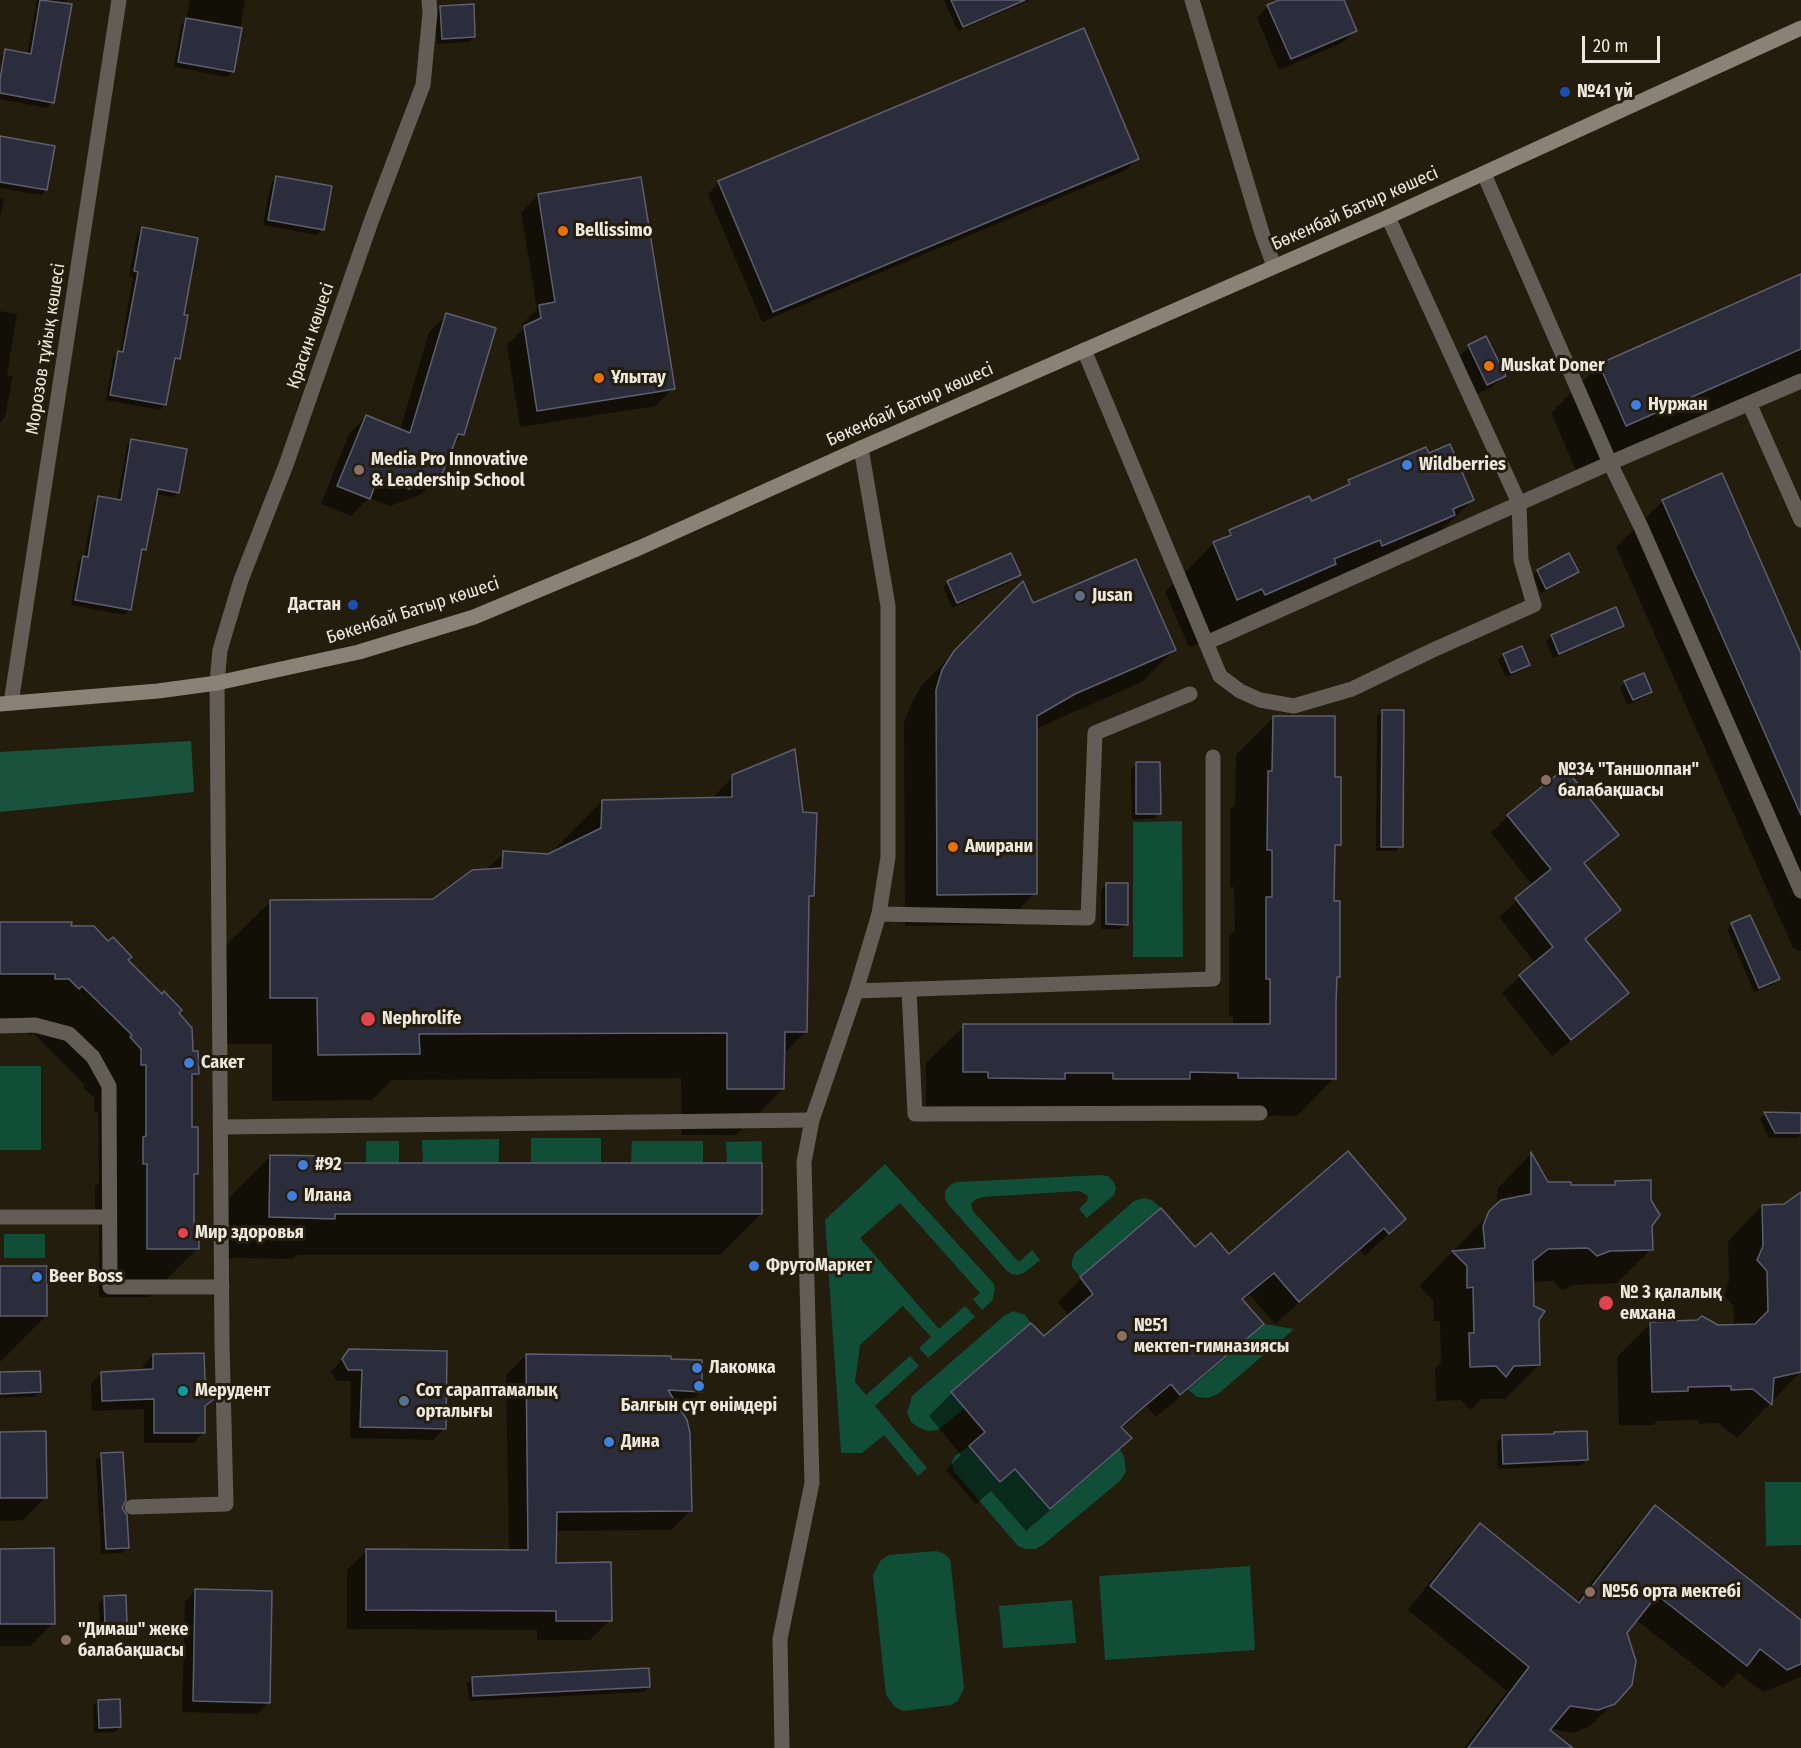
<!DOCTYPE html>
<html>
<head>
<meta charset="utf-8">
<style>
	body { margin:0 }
	#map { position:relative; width:1801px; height:1748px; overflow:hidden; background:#231d0d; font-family:"Fira Sans Condensed",sans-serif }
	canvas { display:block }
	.scale { position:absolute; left:1582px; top:36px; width:78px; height:27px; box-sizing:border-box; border:3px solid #ece8de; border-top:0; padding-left:8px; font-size:18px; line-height:21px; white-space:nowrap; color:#ece8de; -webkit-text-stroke:4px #231d0d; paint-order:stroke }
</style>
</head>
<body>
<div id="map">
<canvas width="1801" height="1748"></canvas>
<div class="scale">20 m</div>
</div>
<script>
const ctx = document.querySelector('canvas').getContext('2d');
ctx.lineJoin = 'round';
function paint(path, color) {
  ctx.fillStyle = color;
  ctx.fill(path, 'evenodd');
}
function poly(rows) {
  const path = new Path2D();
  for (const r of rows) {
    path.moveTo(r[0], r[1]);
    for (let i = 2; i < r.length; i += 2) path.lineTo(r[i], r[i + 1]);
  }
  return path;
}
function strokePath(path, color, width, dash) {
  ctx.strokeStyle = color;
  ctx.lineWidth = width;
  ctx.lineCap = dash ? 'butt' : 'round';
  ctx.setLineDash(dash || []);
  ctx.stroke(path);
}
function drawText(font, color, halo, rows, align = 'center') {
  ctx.font = font + ' "Fira Sans Condensed",sans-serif';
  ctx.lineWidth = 6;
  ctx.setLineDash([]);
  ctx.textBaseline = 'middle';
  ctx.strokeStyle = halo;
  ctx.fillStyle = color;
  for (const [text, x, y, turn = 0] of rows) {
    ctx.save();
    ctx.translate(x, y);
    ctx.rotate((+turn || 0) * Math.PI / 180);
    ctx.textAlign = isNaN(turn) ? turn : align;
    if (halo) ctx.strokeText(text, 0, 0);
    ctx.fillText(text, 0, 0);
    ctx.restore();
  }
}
paint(poly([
	[1182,821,1183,957,1133,957,1133,822],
	[0,1066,41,1066,41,1150,0,1150],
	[531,1138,601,1138,601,1163,531,1163],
	[499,1139,499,1163,423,1163,422,1140],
	[366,1141,399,1141,399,1163,366,1163],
	[632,1141,703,1141,703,1163,631,1163],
	[762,1141,762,1163,727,1163,726,1142],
	[885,1164,994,1284,995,1290,992,1301,982,1310,973,1299,980,1293,900,1203,860,1238,939,1329,965,1306,975,1317,928,1358,919,1348,931,1337,903,1306,860,1345,855,1382,866,1395,910,1356,919,1366,875,1406,927,1468,918,1476,884,1435,862,1453,841,1453,825,1220],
	[1100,1175,1108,1176,1114,1182,1116,1189,1114,1195,1087,1218,1079,1209,1087,1201,1088,1196,1080,1191,983,1197,976,1199,971,1204,973,1211,1019,1262,1032,1250,1040,1260,1024,1273,1018,1275,1012,1274,1007,1271,948,1204,945,1198,945,1191,950,1185,957,1182],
	[1144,1198,1152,1200,1161,1208,1080,1277,1072,1267,1072,1260,1075,1253,1134,1201],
	[4,1234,45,1234,45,1258,4,1258],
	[1013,1311,1025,1315,1031,1323,951,1392,965,1408,938,1430,928,1431,918,1427,911,1422,907,1413,912,1396,1004,1316],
	[1264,1324,1294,1329,1218,1394,1208,1398,1197,1397,1187,1389],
	[969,1446,1000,1482,1020,1465,1050,1508,1120,1449,1124,1456,1126,1472,1120,1481,1043,1545,1035,1549,1026,1549,1018,1546,953,1470,952,1462,955,1456],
	[1765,1482,1801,1482,1801,1545,1766,1546],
	[936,1551,943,1553,950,1559,951,1566,964,1688,958,1701,951,1705,903,1711,895,1707,886,1695,873,1575,881,1560,889,1555],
	[1250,1566,1255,1650,1105,1660,1099,1576],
	[1072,1600,1076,1643,1003,1648,999,1606]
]), '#114e37');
paint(poly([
	[191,741,194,792,0,812,0,752]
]), '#1a533d');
paint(poly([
	[37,0,67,0,52,102,47,108,0,99,1,56,6,51,27,54],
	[190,0,245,0,233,72,227,77,174,67,181,25,186,20],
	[944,0,1030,0,958,31],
	[1283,0,1342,0,1355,31,1344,42,1279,70,1257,18,1268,6],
	[441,7,474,37,469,42,437,44,435,13],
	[0,138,46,190,41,195,0,188],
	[1137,158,1126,170,762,322,708,194,719,183],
	[277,178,322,229,317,235,263,225,271,183],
	[539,195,673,388,656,406,520,427,507,345,523,329,522,324,537,309,521,212],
	[0,198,4,199,0,218],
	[143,229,182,316,179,358,173,364,165,405,160,410,106,400,113,358,120,353,133,277,129,276,137,234],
	[1801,275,1801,375,1577,473,1551,413,1599,365],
	[0,311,17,314,7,375,13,376,5,417,0,423],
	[447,315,463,435,452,445,440,476,422,494,390,506,369,498,351,516,321,504,349,434,366,416,400,430,429,332],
	[1469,346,1504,376,1492,387,1475,395,1458,358],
	[132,440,178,492,173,497,155,494,145,549,139,555,130,609,124,615,71,605,78,563,84,557,94,503,99,498,117,501,127,445],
	[1428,455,1472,500,1424,548,1417,551,1405,563,1369,578,1189,647,1165,592,1213,544,1221,541,1230,531,1311,503,1341,490,1349,482],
	[1663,501,1801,657,1801,951,1793,948,1616,547],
	[1538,571,1577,572,1572,577,1541,593,1532,576],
	[1019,575,1014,580,952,608,943,587,948,582],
	[1023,584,1032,605,1174,650,1142,682,1035,729,1035,893,1003,925,905,926,904,723,911,704,922,685],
	[1615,609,1622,625,1617,631,1553,658,1546,641,1551,636],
	[1504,655,1528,664,1523,670,1506,677,1498,660],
	[1625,682,1650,692,1645,697,1627,705,1620,688],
	[1382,711,1401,846,1396,851,1376,851,1377,716],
	[1274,717,1333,779,1339,844,1333,850,1333,902,1339,976,1336,980,1334,1078,1297,1116,1201,1115,926,1109,926,1063,964,1026,1233,1026,1233,1016,1229,1016,1229,936,1235,931,1234,887,1230,887,1230,810,1235,805,1236,755],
	[1137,764,1159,813,1154,819,1132,819,1131,769],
	[733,777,813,895,807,901,806,1032,783,1054,783,1089,736,1135,682,1135,681,1078,392,1080,372,1100,272,1101,272,1044,224,1044,224,947,271,901,433,900,486,870,504,853,548,856,556,852,556,848,602,801,711,799],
	[1508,816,1617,835,1583,865,1619,910,1585,941,1627,993,1609,1010,1552,1056,1502,993,1535,963,1499,917,1533,886,1491,833],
	[1107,884,1126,924,1121,929,1101,929,1101,890],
	[0,924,70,928,126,960,177,1013,197,1073,190,1080,191,1129,197,1174,192,1178,193,1229,198,1248,149,1297,99,1297,99,1211,95,1211,95,1187,99,1183,98,1112,94,1112,94,1098,83,1087,85,1085,33,1033,30,1036,21,1027,0,1022],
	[1732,924,1778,979,1773,984,1754,992,1727,929],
	[1765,1114,1801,1114,1801,1134,1797,1138,1769,1138,1760,1119],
	[1531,1154,1547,1184,1569,1187,1611,1186,1615,1182,1650,1225,1651,1249,1617,1283,1574,1285,1562,1290,1554,1281,1532,1282,1532,1306,1537,1320,1539,1365,1505,1399,1481,1399,1471,1410,1461,1400,1436,1401,1435,1368,1441,1363,1440,1321,1434,1321,1433,1300,1419,1286,1497,1206,1498,1188],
	[270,1157,334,1164,761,1214,720,1255,297,1255,293,1259,229,1258,229,1198],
	[1801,1199,1801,1371,1737,1438,1718,1423,1698,1424,1698,1420,1657,1421,1653,1425,1619,1425,1617,1357,1651,1323,1734,1326,1733,1306,1724,1295,1729,1281,1728,1241,1762,1206,1784,1206],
	[1161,1210,1195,1249,1229,1256,1404,1219,1365,1256,1360,1250,1275,1324,1250,1295,1242,1301,1262,1323,1239,1347,1156,1417,1147,1406,1121,1429,1130,1438,1107,1461,1026,1531,991,1491,976,1504,946,1470,961,1455,929,1416,952,1393,1044,1338,1069,1317,1058,1302,1081,1279],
	[0,1268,46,1316,0,1362],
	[349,1351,444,1429,433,1440,350,1438,351,1381,337,1381,331,1372],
	[153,1355,203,1380,212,1400,203,1408,204,1432,193,1443,144,1443,144,1409,92,1411,91,1384,101,1373,143,1371,143,1366],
	[526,1355,669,1361,701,1391,680,1412,691,1510,671,1530,555,1531,554,1564,610,1620,590,1640,537,1640,537,1630,347,1629,347,1570,367,1550,509,1551,506,1375],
	[0,1374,40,1392,34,1397,0,1398],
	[0,1433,46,1497,23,1520,0,1521],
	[1554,1434,1586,1460,1581,1465,1498,1469,1497,1442,1503,1437,1552,1436],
	[102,1454,121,1508,127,1547,122,1553,101,1554,96,1460],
	[1655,1507,1801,1622,1801,1677,1763,1692,1738,1673,1723,1688,1635,1619,1625,1633,1614,1702,1590,1726,1574,1733,1545,1728,1570,1748,1464,1748,1507,1691,1408,1610,1457,1548,1480,1525,1576,1602,1632,1530],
	[0,1550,53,1623,30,1646,0,1646],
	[196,1590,268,1703,257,1714,182,1712,185,1602],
	[104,1598,126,1623,120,1629,100,1630,99,1603],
	[473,1678,649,1687,643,1692,469,1701,467,1683],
	[98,1701,120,1727,115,1732,94,1733,93,1706]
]), '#0007');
const building = poly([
	[40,0,72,4,54,103,0,93,0,80,5,49,31,54,40,0],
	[951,0,1025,0,963,27,951,0],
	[1279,0,1344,0,1357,31,1291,59,1267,5,1279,0],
	[474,4,475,37,442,39,440,6,474,4],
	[186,18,242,28,234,72,178,62,186,18],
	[1084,28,1139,159,773,312,718,181,1084,28],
	[0,136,55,146,47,190,0,182,0,136],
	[276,176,332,186,324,230,268,220,276,176],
	[641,177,675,389,537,411,524,326,541,318,539,305,555,302,538,194,641,177],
	[142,227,198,238,184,315,188,315,180,359,175,358,166,405,110,395,118,351,123,352,138,272,134,271,142,227],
	[1801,274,1801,349,1626,426,1599,364,1801,274],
	[446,313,496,328,464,435,458,434,441,477,409,489,378,477,370,499,337,486,366,415,410,433,446,313],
	[1486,336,1506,376,1487,385,1468,345,1486,336],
	[131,439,187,449,179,493,158,489,146,550,142,549,131,610,75,600,83,556,88,557,98,496,121,500,131,439],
	[1450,444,1474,500,1453,509,1455,515,1382,546,1380,540,1334,559,1336,564,1265,595,1262,589,1237,600,1213,542,1231,535,1229,530,1309,496,1312,501,1330,493,1350,484,1348,480,1426,447,1429,453,1450,444],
	[1722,473,1801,653,1801,815,1662,500,1722,473],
	[1011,553,1021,575,957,603,947,581,1011,553],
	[1569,553,1579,572,1546,589,1537,570,1569,553],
	[1136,559,1176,650,1075,694,1037,716,1037,894,937,895,936,690,942,670,954,651,1023,581,1033,603,1136,559],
	[1616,607,1624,626,1559,654,1551,635,1616,607],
	[1522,646,1530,665,1511,673,1503,654,1522,646],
	[1644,673,1652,692,1633,700,1624,681,1644,673],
	[1382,710,1404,710,1403,847,1381,847,1382,710],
	[1273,716,1335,716,1335,777,1341,777,1341,845,1335,845,1334,901,1340,901,1340,977,1337,977,1336,1003,1336,1079,1238,1078,1238,1073,1190,1072,1190,1079,1113,1079,1113,1073,1065,1073,1065,1079,988,1078,988,1072,963,1072,963,1024,1270,1024,1270,979,1266,979,1266,897,1272,897,1272,850,1267,850,1268,771,1272,771,1273,716],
	[795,749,803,812,817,813,814,896,809,896,807,1032,785,1032,784,1089,727,1089,727,1033,419,1034,420,1054,318,1055,317,998,270,998,270,900,433,899,472,870,502,868,503,851,548,854,601,828,602,800,732,797,732,775,795,749],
	[1136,762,1160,762,1161,814,1136,814,1136,762],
	[1565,768,1619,835,1584,863,1621,910,1585,939,1629,993,1571,1040,1519,975,1553,947,1515,898,1551,869,1507,815,1565,768],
	[1106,883,1128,883,1128,925,1106,924,1106,883],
	[1750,915,1780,979,1759,988,1731,923,1750,915],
	[0,922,72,922,71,926,94,926,108,941,113,937,132,957,128,960,162,994,164,991,182,1010,179,1013,192,1028,193,1051,198,1051,199,1074,192,1074,192,1127,198,1127,198,1174,194,1174,194,1228,199,1228,199,1249,147,1249,147,1164,143,1164,143,1137,146,1136,146,1065,141,1065,141,1049,130,1037,132,1035,82,986,79,989,69,979,55,979,55,974,0,974,0,922],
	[1764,1112,1801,1113,1801,1133,1775,1133,1764,1112],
	[1348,1151,1406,1219,1389,1234,1384,1228,1299,1302,1274,1273,1242,1299,1264,1324,1180,1395,1171,1384,1146,1405,1121,1427,1132,1438,1050,1509,1015,1469,1000,1482,969,1446,985,1432,951,1392,1031,1323,1044,1336,1093,1294,1080,1277,1161,1208,1195,1247,1211,1233,1229,1254,1348,1151],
	[1531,1152,1548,1182,1571,1182,1571,1185,1615,1185,1615,1181,1651,1180,1651,1200,1660,1215,1652,1226,1653,1250,1610,1251,1597,1256,1588,1248,1548,1249,1533,1261,1534,1306,1545,1311,1539,1320,1540,1365,1514,1366,1506,1377,1496,1366,1470,1367,1469,1333,1474,1333,1473,1287,1467,1288,1467,1266,1452,1251,1485,1248,1483,1226,1489,1211,1501,1200,1531,1194,1531,1152],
	[270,1155,336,1156,336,1163,762,1163,762,1214,335,1214,335,1219,269,1217,270,1155],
	[1801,1192,1801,1372,1774,1378,1772,1405,1753,1389,1731,1390,1731,1386,1688,1387,1688,1391,1652,1392,1650,1322,1697,1320,1702,1316,1718,1325,1755,1324,1768,1311,1767,1271,1757,1260,1763,1246,1762,1205,1784,1204,1801,1192],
	[0,1266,47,1266,47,1316,0,1316,0,1266],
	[349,1349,447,1351,446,1429,360,1427,362,1370,348,1370,342,1359,349,1349],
	[204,1353,205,1379,213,1388,213,1400,205,1406,205,1433,154,1433,154,1399,102,1401,101,1372,153,1369,153,1354,204,1353],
	[526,1354,671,1356,671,1359,702,1360,702,1392,668,1390,687,1420,690,1433,692,1511,557,1512,556,1563,611,1562,612,1621,556,1621,556,1611,366,1610,366,1549,528,1550,526,1354],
	[40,1371,41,1392,0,1394,0,1372,40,1371],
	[46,1431,47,1498,0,1498,0,1432,46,1431],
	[1587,1431,1588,1460,1503,1464,1502,1435,1554,1434,1554,1432,1587,1431],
	[123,1452,126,1500,122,1508,127,1515,129,1548,106,1549,101,1453,123,1452],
	[1655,1505,1801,1620,1801,1664,1787,1670,1760,1649,1747,1666,1657,1595,1627,1633,1636,1661,1632,1685,1615,1704,1598,1710,1570,1706,1550,1730,1573,1748,1468,1748,1529,1667,1430,1586,1480,1523,1579,1603,1655,1505],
	[54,1548,55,1624,0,1624,0,1549,54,1548],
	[195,1589,272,1591,270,1703,193,1701,195,1589],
	[126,1595,127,1624,105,1625,104,1596,126,1595],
	[649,1668,650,1687,473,1696,472,1677,649,1668],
	[120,1699,121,1727,99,1728,98,1700,120,1699]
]);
paint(building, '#2b2c3c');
strokePath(building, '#5d5f71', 1.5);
strokePath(poly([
	[1192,0,1262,233,1274,266],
	[1484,174,1610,463,1801,381],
	[1084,350,1220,676,1240,691,1260,700,1294,706,1352,689,1433,650,1534,605,1521,560,1519,503,1388,217],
	[1749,403,1801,520],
	[1206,643,1610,463,1641,527,1801,891],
	[879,914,1088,918,1095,733,1190,694],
	[909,990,915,1114,1260,1113],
	[856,991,1213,979,1213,757],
	[0,1026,35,1025,69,1034,93,1057,109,1086,110,1287,222,1287],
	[221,1127,812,1120],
	[0,1217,109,1217],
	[132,1507,226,1504,222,1343,217,683]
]), '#625e56', 15);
strokePath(poly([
	[217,683,220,650,241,580,286,465,372,219,423,85,430,13,429,0],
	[11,703,119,0],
	[782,1748,780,1639,812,1483,804,1162,812,1120,856,991,879,914,888,857,888,606,861,448]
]), '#625e56', 15);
strokePath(poly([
	[0,704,158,691,217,683,359,652,474,617,639,548,861,448,1388,217,1801,28]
]), '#8a8276', 15);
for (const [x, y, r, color] of [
	[1565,92,6,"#1a4fb4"],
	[563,231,6,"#e8710a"],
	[1489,366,6,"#e8710a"],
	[599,378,6,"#e8710a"],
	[1636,405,6,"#3f7fe0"],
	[1407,465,6,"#3f7fe0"],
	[359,470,6,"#8d6e63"],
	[1080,596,6,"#5c6f8a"],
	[353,605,6,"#1a4fb4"],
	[1546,780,6,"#8d6e63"],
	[953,847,6,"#e8710a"],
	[368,1019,8,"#e0444e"],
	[189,1063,6,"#3f7fe0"],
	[303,1165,6,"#3f7fe0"],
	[292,1196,6,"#3f7fe0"],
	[183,1233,6,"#e0444e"],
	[754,1266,6,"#3f7fe0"],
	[37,1277,6,"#3f7fe0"],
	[1606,1303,8,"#e0444e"],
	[1122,1336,6,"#8d6e63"],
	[697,1368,6,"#3f7fe0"],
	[699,1386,6,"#3f7fe0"],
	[183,1391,6,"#0f9aa8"],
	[404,1401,6,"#5c6f8a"],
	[609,1442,6,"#3f7fe0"],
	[1590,1592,6,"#8d6e63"],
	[66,1640,6,"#8d6e63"]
]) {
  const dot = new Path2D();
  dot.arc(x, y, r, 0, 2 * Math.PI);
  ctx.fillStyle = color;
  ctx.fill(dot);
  strokePath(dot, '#231d0d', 2);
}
drawText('bold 18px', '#ece8de', '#231d0d', [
	["№41 үй",1577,92],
	["Bellissimo",575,231],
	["Muskat Doner",1501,366],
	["Ұлытау",611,378],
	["Нуржан",1648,405],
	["Media Pro Innovative",371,460],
	["& Leadership School",371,481],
	["Wildberries",1419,465],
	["Jusan",1092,596],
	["Дастан",341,605,"right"],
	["№34 \"Таншолпан\"",1558,770],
	["балабақшасы",1558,791],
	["Амирани",965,847],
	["Nephrolife",382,1019],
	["Сакет",201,1063],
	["#92",315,1165],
	["Илана",304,1196],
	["Мир здоровья",195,1233],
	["ФрутоМаркет",766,1266],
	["Beer Boss",49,1277],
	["№ 3 қалалық",1620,1293],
	["емхана",1620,1314],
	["№51",1134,1326],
	["мектеп-гимназиясы",1134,1347],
	["Лакомка",709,1368],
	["Мерудент",195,1391],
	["Сот сараптамалық",416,1391],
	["орталығы",416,1412],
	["Балғын сүт өнімдері",699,1406,"center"],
	["Дина",621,1442],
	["№56 орта мектебі",1602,1592],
	["\"Димаш\" жеке",78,1630],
	["балабақшасы",78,1651]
], 'left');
drawText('18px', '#ece8de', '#231d0d', [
	["Бөкенбай Батыр көшесі",1355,209,-24],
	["Красин көшесі",311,336,-71],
	["Морозов тұйық көшесі",46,349,-81],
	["Бөкенбай Батыр көшесі",910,405,-24],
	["Бөкенбай Батыр көшесі",413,611,-18]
]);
</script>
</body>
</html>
